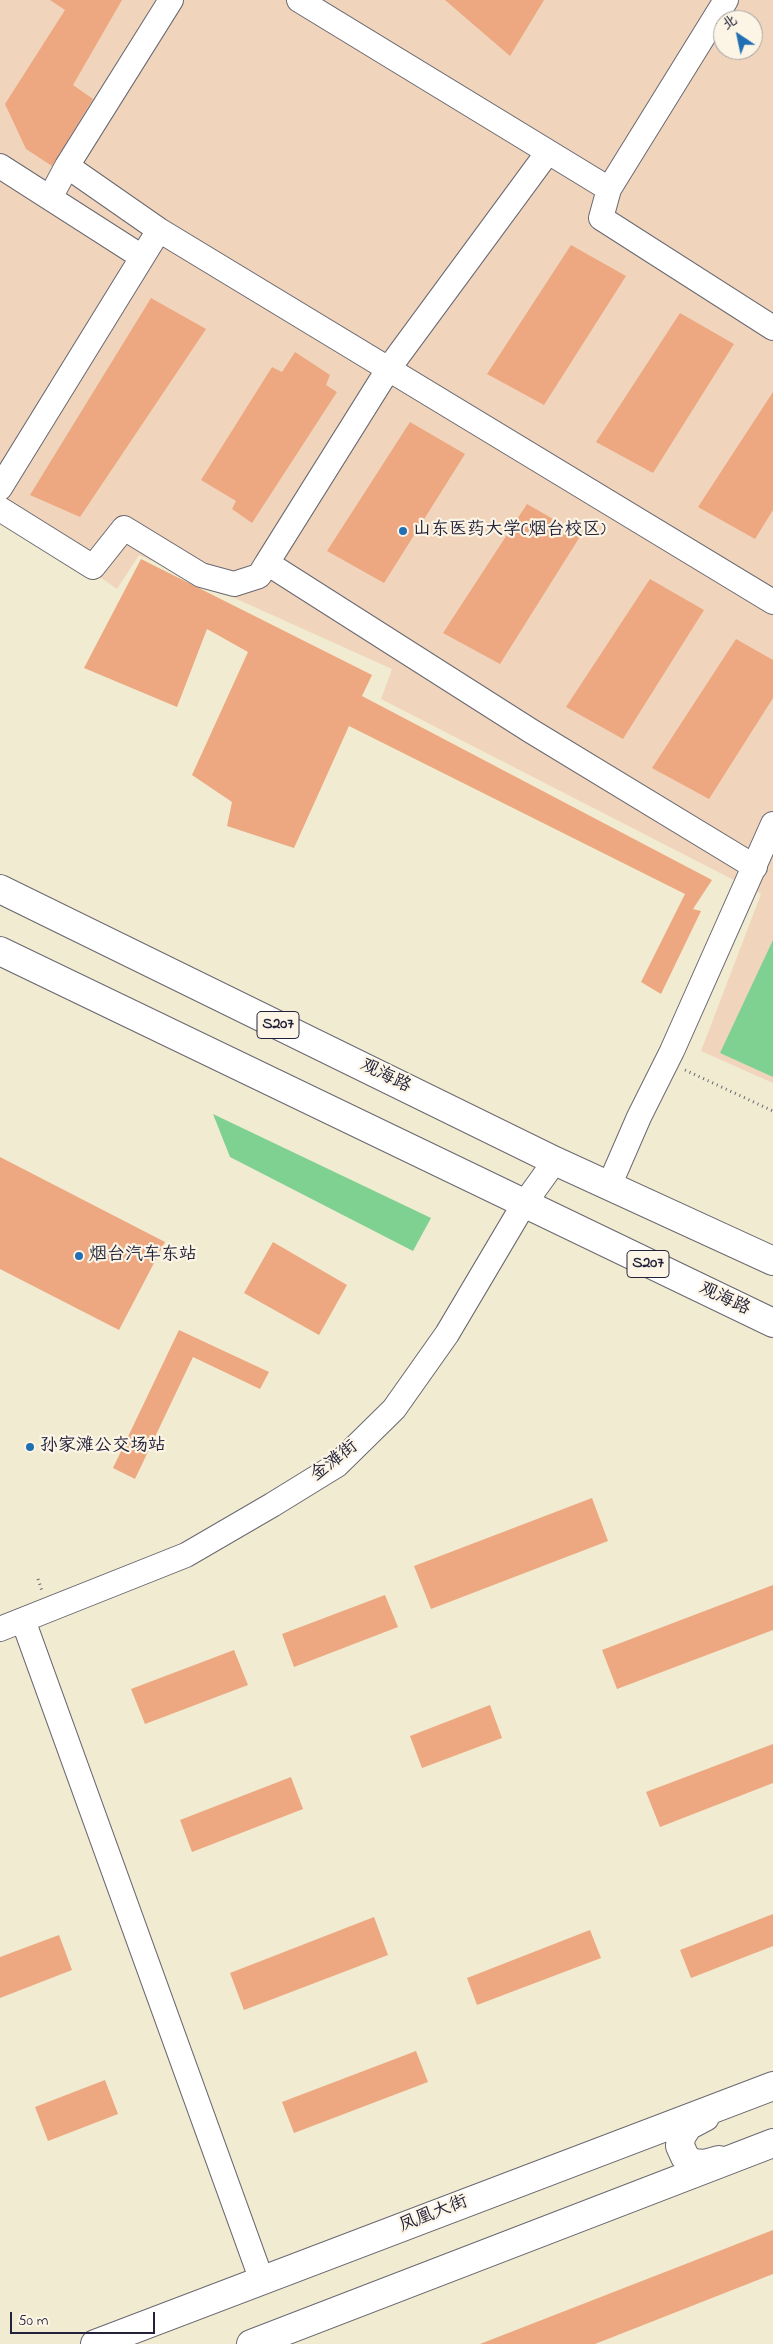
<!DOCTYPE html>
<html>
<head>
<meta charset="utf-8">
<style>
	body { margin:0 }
	#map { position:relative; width:773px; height:2344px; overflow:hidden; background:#f1ebd1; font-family:"Indie Flower","LXGW WenKai TC",sans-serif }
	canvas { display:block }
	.north { position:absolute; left:713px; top:10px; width:50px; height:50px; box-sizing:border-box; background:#fcf5e5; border:1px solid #a5a1a1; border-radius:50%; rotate:326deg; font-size:14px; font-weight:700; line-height:20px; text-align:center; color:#22223b }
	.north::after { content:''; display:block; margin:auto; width:18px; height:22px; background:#1f6fb2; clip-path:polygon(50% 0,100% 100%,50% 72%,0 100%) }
	.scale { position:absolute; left:10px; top:2312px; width:145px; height:22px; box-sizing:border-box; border:2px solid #22223b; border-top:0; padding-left:6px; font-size:15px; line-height:18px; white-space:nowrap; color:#22223b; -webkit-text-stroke:4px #fcf5e5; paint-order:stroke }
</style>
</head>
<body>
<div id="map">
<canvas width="773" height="2344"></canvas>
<div class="north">北</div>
<div class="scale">50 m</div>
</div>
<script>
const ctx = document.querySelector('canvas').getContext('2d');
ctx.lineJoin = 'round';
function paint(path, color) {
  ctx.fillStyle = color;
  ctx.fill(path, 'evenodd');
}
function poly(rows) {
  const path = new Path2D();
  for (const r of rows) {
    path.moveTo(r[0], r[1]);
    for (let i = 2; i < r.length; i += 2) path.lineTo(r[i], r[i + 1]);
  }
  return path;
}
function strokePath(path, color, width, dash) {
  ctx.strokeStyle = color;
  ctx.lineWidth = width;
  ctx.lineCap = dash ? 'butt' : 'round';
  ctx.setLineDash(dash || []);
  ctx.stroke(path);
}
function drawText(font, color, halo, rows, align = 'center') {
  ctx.font = font + ' "Indie Flower","LXGW WenKai TC",sans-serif';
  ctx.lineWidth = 4.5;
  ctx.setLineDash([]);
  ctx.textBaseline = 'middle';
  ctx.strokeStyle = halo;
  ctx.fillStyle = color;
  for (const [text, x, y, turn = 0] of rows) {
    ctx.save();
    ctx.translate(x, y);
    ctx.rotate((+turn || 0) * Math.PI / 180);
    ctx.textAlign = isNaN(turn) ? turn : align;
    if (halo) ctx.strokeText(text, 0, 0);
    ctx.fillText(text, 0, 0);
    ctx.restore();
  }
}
paint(poly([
	[0,0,773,0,773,1083,701,1051,761,894,381,699,392,669,139,555,117,589,0,507],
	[723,20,753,20,753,50,723,50]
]), '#f0d5bc');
paint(poly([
	[773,940,773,1077,720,1053],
	[213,1114,431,1218,413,1251,230,1157]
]), '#7fd192');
paint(poly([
	[50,0,122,0,73,85,93,99,52,166,26,149,5,104,65,10],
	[445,0,544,0,510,56],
	[571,245,626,276,544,405,487,374],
	[151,298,206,329,80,517,30,495],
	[680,313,734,344,653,473,596,442],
	[295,352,330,375,326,385,337,392,252,523,232,509,236,501,201,480,272,367,282,372],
	[773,392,773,510,755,539,698,507],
	[410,422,465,454,384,583,327,551],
	[527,504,581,535,500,664,443,633],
	[141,559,372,675,362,696,712,880,693,909,701,911,661,994,641,982,685,894,349,726,294,848,227,826,232,802,192,775,248,652,207,629,177,707,84,668],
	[650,579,704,610,623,739,566,707],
	[736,639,773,660,773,698,709,799,652,768],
	[0,1157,165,1242,119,1330,0,1269],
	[273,1242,347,1285,319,1335,244,1293],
	[179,1330,269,1372,260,1389,193,1357,135,1479,113,1468],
	[592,1498,608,1541,431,1609,414,1566],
	[773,1585,773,1630,617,1689,602,1650],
	[385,1595,398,1627,294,1667,282,1634],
	[234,1650,248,1685,145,1724,131,1689],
	[490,1705,502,1738,422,1768,410,1736],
	[773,1744,773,1783,660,1827,646,1792],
	[291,1777,303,1809,192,1852,180,1820],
	[773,1914,773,1946,691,1978,680,1950],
	[374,1917,388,1955,244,2010,230,1973],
	[590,1930,601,1958,477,2005,467,1978],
	[59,1935,72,1970,0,1998,0,1957],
	[416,2051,428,2082,294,2133,282,2102],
	[105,2080,118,2114,48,2141,35,2107],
	[773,2230,773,2274,595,2344,480,2344]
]), '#eda881');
const minor = poly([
	[299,0,609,189,726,0],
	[548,152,389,368,267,563,531,731,755,867],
	[0,166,142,257],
	[67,166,159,230,773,602],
	[609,189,601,218,773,328],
	[50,198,67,166,171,0],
	[0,488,159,230],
	[0,509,93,567,124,528,201,575,234,584,259,576,267,563],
	[609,1186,639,1117,672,1051,773,824],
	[23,1620,262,2281],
	[0,1629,186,1555,272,1505,337,1465,394,1409,447,1334,524,1204,555,1161]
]);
const major = poly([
	[0,889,555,1161,773,1261],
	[0,951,773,1323],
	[705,2117,688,2126,681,2137,680,2146,685,2157,692,2163,705,2164,719,2160],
	[95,2344,773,2086],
	[251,2344,773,2143]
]);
strokePath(minor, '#6a6870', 26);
strokePath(major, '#6a6870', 30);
strokePath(poly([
	[685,1070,773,1111],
	[38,1579,42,1591]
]), '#6a6870', 3, [1, 4]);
strokePath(minor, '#fff', 24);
strokePath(major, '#fff', 28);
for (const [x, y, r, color] of [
	[403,531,5,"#1f6fb2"],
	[79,1256,5,"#1f6fb2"],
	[30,1447,5,"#1f6fb2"]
]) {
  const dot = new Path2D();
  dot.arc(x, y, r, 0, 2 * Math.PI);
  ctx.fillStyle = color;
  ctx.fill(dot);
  strokePath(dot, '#fcf5e5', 2);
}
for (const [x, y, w] of [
	[278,1025,42],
	[648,1264,42]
]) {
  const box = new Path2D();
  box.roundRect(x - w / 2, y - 13.5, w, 27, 4);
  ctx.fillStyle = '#fcf5e5';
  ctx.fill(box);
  strokePath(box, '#22223b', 1);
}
drawText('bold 16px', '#22223b', null, [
	["S207",278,1025],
	["S207",648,1264]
]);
drawText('18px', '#22223b', '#fcf5e5', [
	["山东医药大学(烟台校区)",413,531],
	["烟台汽车东站",89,1256],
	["孙家滩公交场站",40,1447]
], 'left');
drawText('18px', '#22223b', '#fcf5e5', [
	["观海路",385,1077,26],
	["观海路",724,1300,25],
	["金滩街",335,1462,-38],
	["凤凰大街",434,2215,-21]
]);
</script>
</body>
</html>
